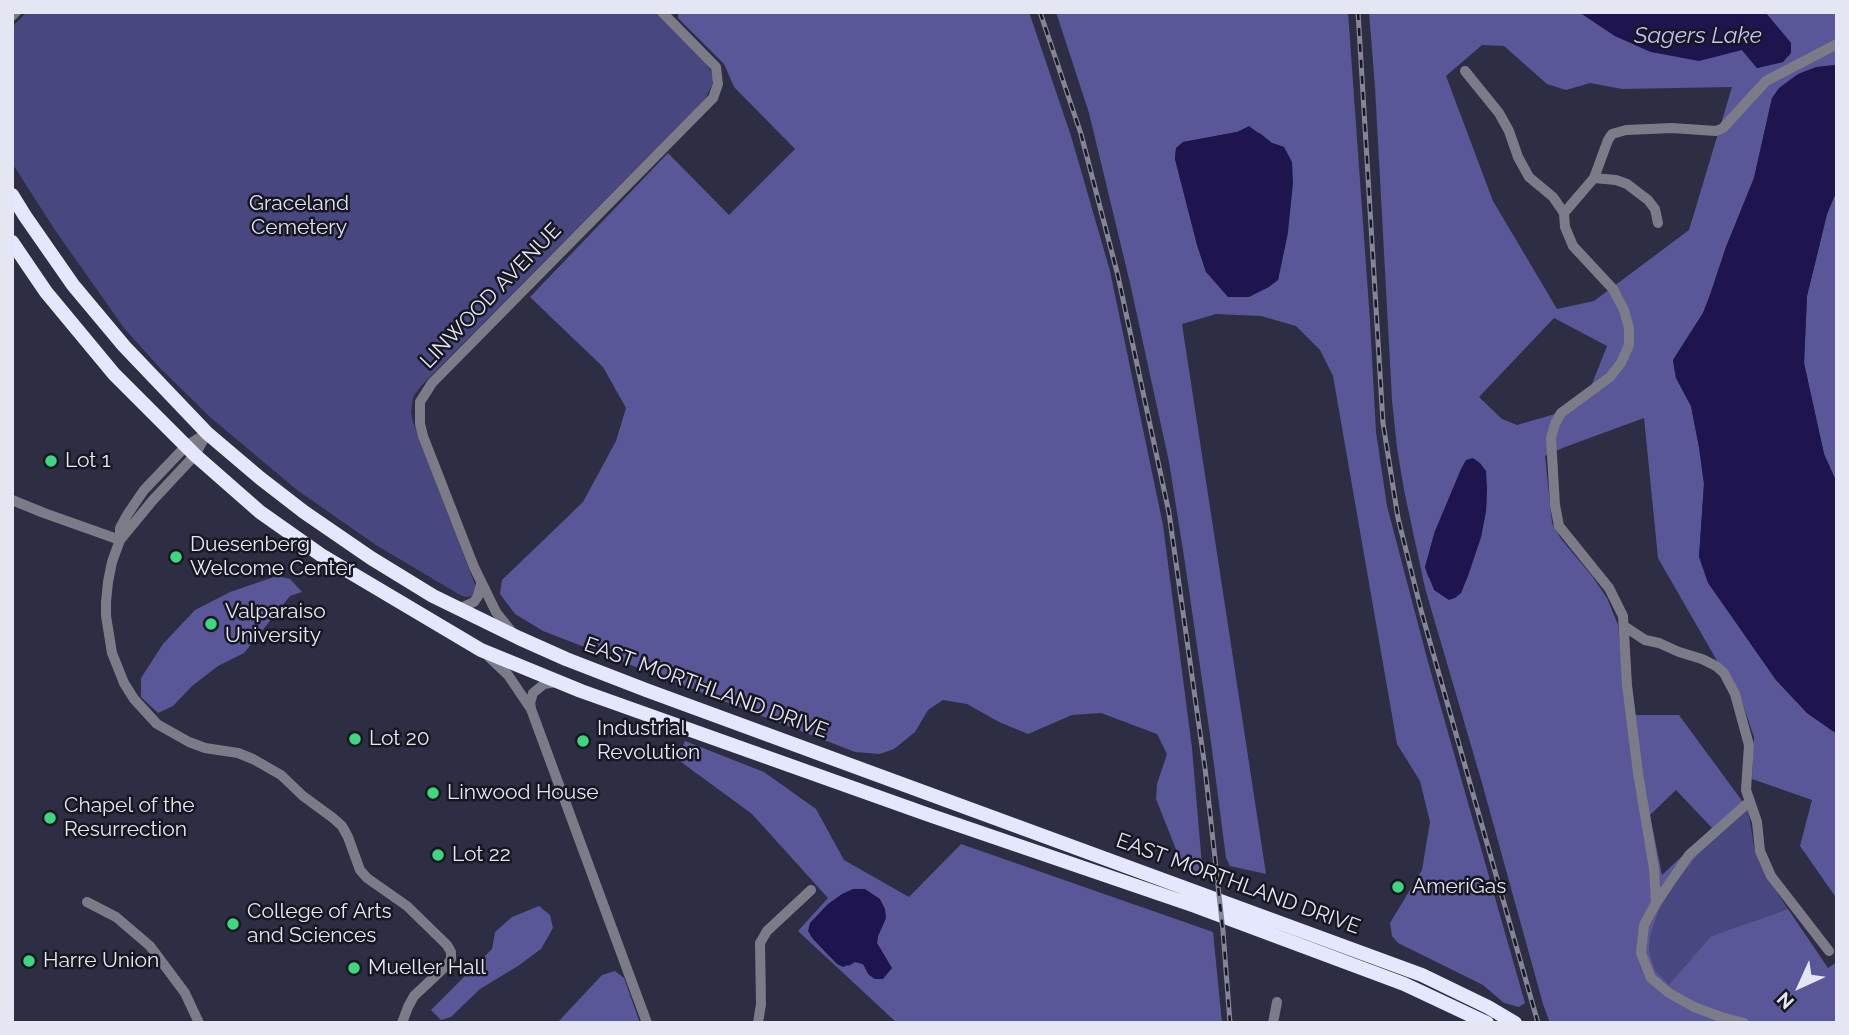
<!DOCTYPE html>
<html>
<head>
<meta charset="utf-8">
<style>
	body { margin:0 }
	#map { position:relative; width:1849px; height:1035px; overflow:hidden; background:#2d2d44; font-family:Raleway,sans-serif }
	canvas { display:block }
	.frame { position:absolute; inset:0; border:14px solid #e5e6f4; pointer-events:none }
	.north { position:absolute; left:1765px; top:951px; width:70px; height:70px; -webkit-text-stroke:5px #171721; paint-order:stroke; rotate:225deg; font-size:19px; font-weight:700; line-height:28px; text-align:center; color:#e5e6f4 }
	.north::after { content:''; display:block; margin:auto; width:24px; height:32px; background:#e5e6f4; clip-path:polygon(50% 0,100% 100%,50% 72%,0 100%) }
</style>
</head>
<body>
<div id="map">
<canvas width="1849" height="1035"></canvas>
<div class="frame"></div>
<div class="north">N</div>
</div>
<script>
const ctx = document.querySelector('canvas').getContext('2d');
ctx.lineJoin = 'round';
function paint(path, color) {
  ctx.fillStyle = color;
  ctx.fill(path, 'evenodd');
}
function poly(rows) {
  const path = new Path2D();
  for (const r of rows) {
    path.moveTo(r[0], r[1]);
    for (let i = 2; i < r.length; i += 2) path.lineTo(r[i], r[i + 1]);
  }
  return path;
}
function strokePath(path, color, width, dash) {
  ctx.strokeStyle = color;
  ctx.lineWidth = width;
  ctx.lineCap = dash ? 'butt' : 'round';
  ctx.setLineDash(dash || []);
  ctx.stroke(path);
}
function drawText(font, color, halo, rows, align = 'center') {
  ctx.font = font + ' Raleway,sans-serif';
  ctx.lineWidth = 5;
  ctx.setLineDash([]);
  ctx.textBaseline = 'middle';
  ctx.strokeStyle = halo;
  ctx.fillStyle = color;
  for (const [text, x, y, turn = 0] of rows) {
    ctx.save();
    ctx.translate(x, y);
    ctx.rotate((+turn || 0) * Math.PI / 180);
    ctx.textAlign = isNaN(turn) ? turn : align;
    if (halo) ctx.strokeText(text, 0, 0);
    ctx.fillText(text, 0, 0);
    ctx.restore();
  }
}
paint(poly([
	[27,12,655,12,706,63,711,71,713,79,712,85,705,99,421,386,413,397,411,413,413,422,476,587,475,592,472,596,466,597,460,595,376,545,297,490,210,417,160,368,124,328,55,230,12,163,12,27],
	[1748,809,1754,847,1766,876,1788,909,1711,936,1669,986,1655,970,1649,950,1651,934,1659,910,1676,882,1698,855]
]), '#494780');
paint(poly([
	[678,12,1029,12,1071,136,1110,271,1163,525,1192,748,1202,865,1199,873,1190,873,1183,867,1156,799,1157,784,1167,754,1157,734,1101,713,1072,715,1028,734,999,722,967,704,943,700,928,710,915,732,894,749,880,754,855,752,543,631,515,614,500,594,502,580,583,502,616,441,626,408,603,367,530,297,668,153,729,215,795,149,734,87,724,64,678,18],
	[1056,12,1348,12,1370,321,1376,432,1387,506,1428,662,1525,1003,1519,1007,1504,1003,1483,985,1398,943,1392,936,1390,923,1422,870,1430,822,1420,781,1397,744,1333,376,1320,350,1296,326,1261,316,1216,314,1182,324,1266,874,1230,866,1226,858,1211,742,1185,563,1169,462,1130,283,1089,113],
	[1237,132,1260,133,1272,143,1284,147,1288,232,1278,280,1206,272,1197,244,1175,159,1176,149,1183,142],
	[1369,12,1579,12,1615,36,1651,52,1664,54,1742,50,1757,68,1783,62,1791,43,1765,12,1837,12,1837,66,1834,65,1772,98,1754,178,1726,247,1710,295,1703,313,1673,360,1676,378,1691,406,1699,447,1704,484,1699,557,1739,627,1776,680,1807,713,1837,734,1837,899,1800,846,1812,800,1752,779,1754,737,1739,693,1716,659,1658,558,1644,418,1565,447,1545,456,1552,523,1561,539,1592,576,1607,598,1618,625,1627,715,1679,715,1748,809,1698,855,1676,882,1659,910,1651,934,1649,950,1655,970,1669,985,1711,936,1788,909,1828,968,1837,962,1837,1023,1550,1023,1543,1004,1482,783,1425,588,1404,490,1397,448,1392,400,1375,87],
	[1482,45,1504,46,1547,84,1566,90,1590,83,1622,89,1732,87,1689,230,1594,301,1557,309,1493,201,1446,76],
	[1554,318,1607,346,1590,389,1555,414,1517,425,1502,419,1479,397],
	[1487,488,1486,511,1481,537,1461,593,1428,577,1425,567,1435,531],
	[1676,790,1712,828,1662,875,1650,815],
	[1837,190,1837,483,1824,454,1804,363,1807,296,1827,214],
	[277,576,290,579,302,592,290,596,244,653,218,666,192,686,173,706,158,713,141,697,141,678,163,644,195,610,230,592],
	[685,741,764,772,816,809,844,860,909,897,961,844,1213,932,1222,1023,897,1023,798,931,828,898,752,814,677,759],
	[886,918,878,936,877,943,892,969,869,975,863,964,855,962,849,966,830,957,810,935],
	[539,906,550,915,553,928,541,949,518,966,480,989,451,1017,441,1020,431,1010,492,949,495,932,512,917],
	[615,971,624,978,640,1023,557,1023,602,975]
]), '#595797');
paint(poly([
	[1579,12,1765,12,1791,43,1791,53,1783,62,1757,68,1742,50,1699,61,1651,52,1615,36],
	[1834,65,1837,66,1837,190,1827,214,1807,296,1804,363,1824,454,1837,483,1837,734,1807,713,1776,680,1708,583,1699,557,1704,484,1699,447,1691,406,1676,378,1673,360,1703,313,1710,295,1726,247,1754,178,1772,98,1779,88,1798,74,1816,67],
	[1249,126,1272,143,1284,147,1292,162,1293,183,1288,232,1278,280,1269,287,1249,297,1228,297,1206,272,1197,245,1175,159,1176,148,1183,142,1237,132],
	[1473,458,1480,463,1486,471,1487,488,1486,511,1481,537,1468,576,1461,593,1455,598,1449,600,1434,590,1425,567,1435,531,1461,469,1466,460],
	[853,889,865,889,880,899,885,909,886,918,878,936,877,943,892,968,883,979,875,979,869,975,863,964,855,962,843,967,837,964,813,939,808,931,810,923,828,904,842,894]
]), '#1e154e');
strokePath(poly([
	[12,16,16,12],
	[1465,71,1499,113,1509,131,1518,157,1529,177,1553,197,1564,213,1565,227,1573,246,1613,289,1624,310,1629,328,1629,345,1621,363,1610,377,1561,413,1555,424,1551,438,1555,505,1559,526,1609,588,1623,616,1627,685,1638,773,1654,869,1656,903],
	[1594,178,1616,180,1627,184,1648,200,1655,209,1658,223],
	[1564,213,1594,178,1608,140,1612,134,1626,130,1672,128,1716,131,1723,128,1766,81,1837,44],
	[207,433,186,446,144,490,127,515,120,528,120,540,112,562,108,582,106,602,106,616,112,653,124,683,134,699,157,724,189,742,205,748,238,753,253,759,281,775,303,796,333,818,342,826,348,837,360,870,367,878,407,906,447,945,451,952,451,959,447,965,414,996,408,1007,402,1023],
	[12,500,44,513,120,540],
	[120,540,153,500,195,455,206,435],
	[458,609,474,602,478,596,481,584],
	[1624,626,1645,640,1659,643,1679,652,1702,659,1716,666,1724,673,1735,694,1749,745,1746,790,1757,822,1760,851,1771,876,1829,951],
	[512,632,496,612,474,567,423,436,420,424,420,402,432,383,713,98,718,84,716,67,662,12],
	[489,657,508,675,531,709,647,1023],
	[531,708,530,703,533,693,544,684,556,682],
	[87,902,116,917,150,946,185,993,199,1023],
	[758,1023,761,1004,760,943,767,931,811,890],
	[1273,1023,1277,1002],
	[1744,1023,1721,1017,1694,1007,1669,993,1651,978,1641,953,1644,925,1656,903,1689,855,1749,802]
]), '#7b7c88', 10);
strokePath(poly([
	[12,195,25,216,73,285,124,346,207,433,260,478,304,512,371,558,433,596,519,638,566,659,646,690,1422,975,1488,1007,1515,1023],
	[12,242,46,292,114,374,195,455,260,512,321,555,481,650,581,691,929,815,1195,906,1404,984,1487,1023]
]), '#e5e7fe', 14);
const rail = poly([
	[1040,12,1081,134,1118,276,1169,513,1205,768,1223,931,1230,1023],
	[1358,12,1383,423,1398,518,1422,614,1538,1023]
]);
strokePath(rail, '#858598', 5);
strokePath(rail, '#171721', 2.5, [8]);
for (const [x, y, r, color] of [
	[51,461,7,"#3fd77d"],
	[176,557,7,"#3fd77d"],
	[211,624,7,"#3fd77d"],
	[355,739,7,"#3fd77d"],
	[583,741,7,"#3fd77d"],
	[433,793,7,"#3fd77d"],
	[50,818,7,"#3fd77d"],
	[438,855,7,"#3fd77d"],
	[1398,887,7,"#3fd77d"],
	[233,924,7,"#3fd77d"],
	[29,961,7,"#3fd77d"],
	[354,968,7,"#3fd77d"]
]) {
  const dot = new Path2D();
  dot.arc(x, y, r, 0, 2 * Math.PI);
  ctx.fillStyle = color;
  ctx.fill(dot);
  strokePath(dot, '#171721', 2.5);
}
drawText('21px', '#dfe0f3', '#171721', [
	["Graceland",299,204],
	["Cemetery",299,228]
]);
drawText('21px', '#e5e6f4', '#171721', [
	["LINWOOD AVENUE",491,296,-46],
	["EAST MORTHLAND DRIVE",706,688,20],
	["EAST MORTHLAND DRIVE",1238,884,20]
]);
drawText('21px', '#e5e6f4', '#171721', [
	["Lot 1",65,461],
	["Duesenberg",190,545],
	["Welcome Center",190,569],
	["Valparaiso",225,612],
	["University",225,636],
	["Industrial",597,729],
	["Revolution",597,753],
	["Lot 20",369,739],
	["Linwood House",447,793],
	["Chapel of the",64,806],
	["Resurrection",64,830],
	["Lot 22",452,855],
	["AmeriGas",1412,887],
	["College of Arts",247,912],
	["and Sciences",247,936],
	["Harre Union",43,961],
	["Mueller Hall",368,968]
], 'left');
drawText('italic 23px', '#c1c2fb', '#171721', [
	["Sagers Lake",1698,36]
]);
</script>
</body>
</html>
